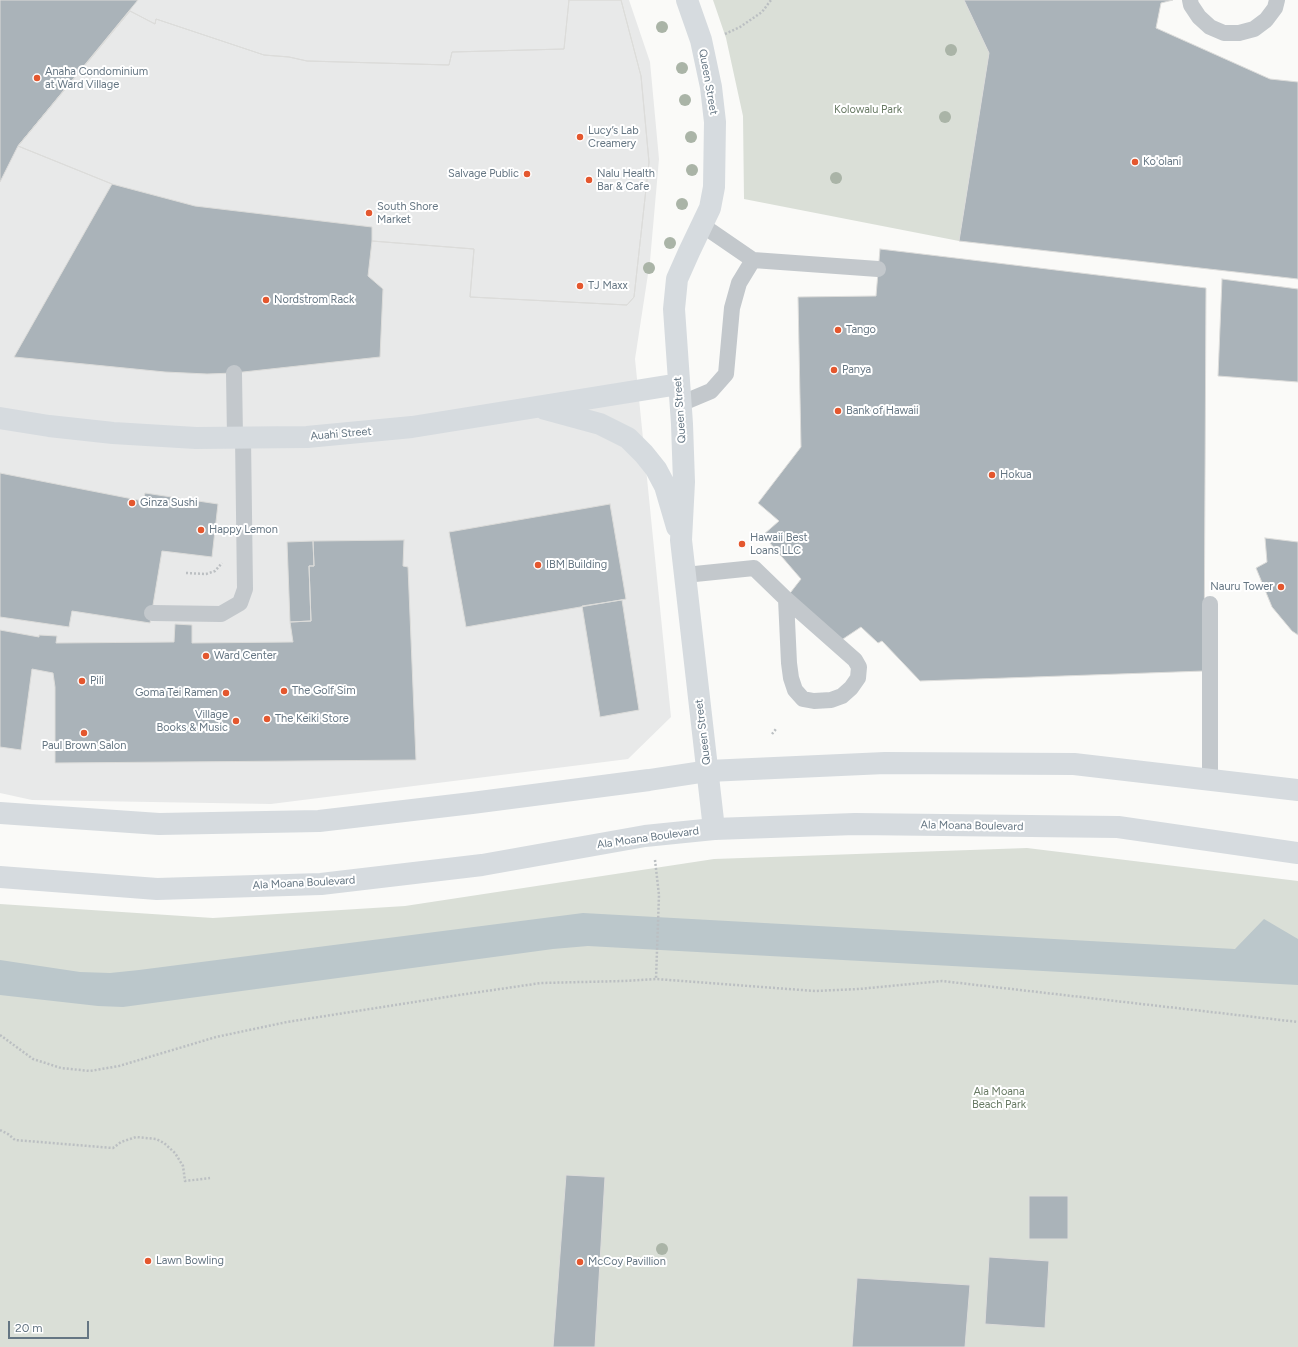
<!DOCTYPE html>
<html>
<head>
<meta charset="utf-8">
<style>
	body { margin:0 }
	#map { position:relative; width:1298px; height:1347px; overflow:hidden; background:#fafaf8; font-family:Figtree,sans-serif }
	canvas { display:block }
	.scale { position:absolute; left:8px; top:1321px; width:81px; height:18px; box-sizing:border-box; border:2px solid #657683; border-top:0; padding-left:5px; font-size:12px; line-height:14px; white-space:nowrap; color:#657683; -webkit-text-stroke:3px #fff; paint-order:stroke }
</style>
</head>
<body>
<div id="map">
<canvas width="1298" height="1347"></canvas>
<div class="scale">20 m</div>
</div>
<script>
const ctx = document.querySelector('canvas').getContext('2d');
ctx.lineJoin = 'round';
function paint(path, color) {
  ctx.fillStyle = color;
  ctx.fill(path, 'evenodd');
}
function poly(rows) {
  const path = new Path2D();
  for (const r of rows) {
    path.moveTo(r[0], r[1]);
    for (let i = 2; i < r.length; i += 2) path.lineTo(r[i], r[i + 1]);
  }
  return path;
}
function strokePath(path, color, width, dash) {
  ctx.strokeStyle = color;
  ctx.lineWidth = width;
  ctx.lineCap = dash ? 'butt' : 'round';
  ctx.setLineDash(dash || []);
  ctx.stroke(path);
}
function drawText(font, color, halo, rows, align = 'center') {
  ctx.font = font + ' Figtree,sans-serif';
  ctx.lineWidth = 4;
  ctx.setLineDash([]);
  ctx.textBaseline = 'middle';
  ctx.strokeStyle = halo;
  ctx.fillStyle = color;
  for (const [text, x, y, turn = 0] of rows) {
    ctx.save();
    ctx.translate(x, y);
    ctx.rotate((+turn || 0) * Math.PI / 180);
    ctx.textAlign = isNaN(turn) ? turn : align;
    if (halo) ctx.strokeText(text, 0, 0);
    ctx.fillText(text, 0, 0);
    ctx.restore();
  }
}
paint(poly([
	[0,0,629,0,650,62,659,159,650,261,635,359,671,717,628,759,271,804,32,800,0,793]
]), '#e8e9e9');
paint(poly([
	[713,0,964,0,989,53,959,241,744,199,743,116,726,38],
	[1027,848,1298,881,1298,1347,0,1347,0,904,213,918,405,906,714,859]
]), '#dadfd7');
paint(poly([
	[583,913,1235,949,1264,919,1298,939,1298,985,588,946,553,949,123,1007,98,1006,0,995,0,960,80,972,110,973,139,970]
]), '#bbc7cb');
const building = poly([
	[0,0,138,0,18,146,0,182,0,0],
	[569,0,621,0,641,76,649,162,634,297,627,305,470,297,474,249,372,241,372,227,195,206,112,184,18,146,130,11,155,24,156,19,264,55,289,57,307,61,449,65,452,52,564,49,569,0],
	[569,0,621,0,641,76,649,162,634,297,627,305,470,297,474,249,372,241,368,276,383,289,380,357,234,373,207,374,165,372,14,357,112,184,18,146,130,11,155,24,156,19,264,55,289,57,307,61,449,65,452,52,564,49,569,0],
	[964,0,1173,0,1161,3,1156,28,1270,79,1298,82,1298,279,959,241,989,53,964,0],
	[880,249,1206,288,1204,671,920,681,882,641,878,643,861,627,837,643,787,597,801,579,763,535,779,521,758,503,801,447,798,297,876,296,880,249],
	[1222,279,1298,289,1298,382,1218,376,1222,279],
	[0,473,143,501,145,493,218,504,212,557,162,551,150,623,72,611,69,627,0,617,0,473],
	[610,504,626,599,466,627,449,532,610,504],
	[1265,538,1298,542,1298,635,1292,631,1272,607,1256,568,1267,562,1265,538],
	[404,540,403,566,408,567,416,760,55,763,55,687,53,673,32,669,21,750,0,747,0,630,39,637,39,635,57,636,56,643,174,642,175,624,192,625,192,643,293,642,290,622,311,621,309,566,314,566,313,541,404,540],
	[313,541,314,566,309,566,311,621,290,622,287,542,313,541],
	[622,600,639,710,600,717,582,606,622,600],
	[566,1175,605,1177,595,1347,553,1347,566,1175],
	[1029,1196,1068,1196,1068,1239,1029,1239,1029,1196],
	[989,1257,1049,1261,1045,1328,985,1324,989,1257],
	[857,1278,970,1285,965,1347,852,1347,857,1278]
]);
paint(building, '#aab3b9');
strokePath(building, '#dcdcda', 1);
strokePath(poly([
	[725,34,740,27,762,12,771,0],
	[186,573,206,574,215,571,222,563],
	[772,734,776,729],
	[655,860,659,895,656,979],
	[0,1035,33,1059,61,1068,90,1071,119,1066,216,1037,287,1022,459,995,541,983,624,981,656,979,815,991,859,989,942,981,1298,1022],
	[0,1130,8,1134,15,1140,113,1148,121,1142,136,1137,156,1139,164,1143,175,1153,183,1166,185,1181,210,1178]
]), '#bbbfc2', 2.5, [2, 2]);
strokePath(poly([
	[1190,0,1191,5,1199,17,1210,27,1224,33,1239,33,1254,29,1266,20,1275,8,1277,0],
	[702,225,753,260,878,269],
	[234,373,235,438],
	[680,404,711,391,726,374,732,308,739,283,753,260],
	[685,575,754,568,786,599,855,660,859,667,858,678,851,688,842,696,831,700,814,701,803,699,795,690,791,678,789,663,786,599],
	[1210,604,1210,779],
	[152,613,221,614,240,603,245,589,243,438]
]), '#c3c8cc', 16);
strokePath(poly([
	[687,0,701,40,711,87,715,122,714,187,710,208,689,252,677,279,674,309,682,424,684,482,681,540,714,829],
	[545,409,600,424,628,438,644,454,656,469,665,486,677,527],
	[0,418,49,426,113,433,196,438,307,437,412,427,679,384]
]), '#d6dbdf', 22);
strokePath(poly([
	[0,813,159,824,319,821,472,803,649,780,708,771,885,763,1074,764,1298,790],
	[0,877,157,889,321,884,482,865,645,836,714,829,855,824,1118,827,1298,853]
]), '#d6dbdf', 22);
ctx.fillStyle = '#aab4a7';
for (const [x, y] of [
	[662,27],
	[951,50],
	[682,68],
	[685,100],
	[945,117],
	[691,137],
	[692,170],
	[836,178],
	[682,204],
	[670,243],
	[649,268],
	[662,1249]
]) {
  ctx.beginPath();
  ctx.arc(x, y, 6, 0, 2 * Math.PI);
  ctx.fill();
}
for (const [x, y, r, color] of [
	[37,78,4,"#e4572e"],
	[580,137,4,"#e4572e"],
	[1135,162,4,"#e4572e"],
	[527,174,4,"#e4572e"],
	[589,180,4,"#e4572e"],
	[369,213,4,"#e4572e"],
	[580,286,4,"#e4572e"],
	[266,300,4,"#e4572e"],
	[838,330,4,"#e4572e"],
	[834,370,4,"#e4572e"],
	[838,411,4,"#e4572e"],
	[992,475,4,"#e4572e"],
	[132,503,4,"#e4572e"],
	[201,530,4,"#e4572e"],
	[742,544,4,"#e4572e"],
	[538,565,4,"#e4572e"],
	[1281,587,4,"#e4572e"],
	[206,656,4,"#e4572e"],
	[82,681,4,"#e4572e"],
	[284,691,4,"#e4572e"],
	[226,693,4,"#e4572e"],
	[267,719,4,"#e4572e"],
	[236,721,4,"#e4572e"],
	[84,733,4,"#e4572e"],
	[148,1261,4,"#e4572e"],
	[580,1262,4,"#e4572e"]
]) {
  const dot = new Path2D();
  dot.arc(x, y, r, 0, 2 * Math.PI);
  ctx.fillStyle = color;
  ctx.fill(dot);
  strokePath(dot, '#fff', 1.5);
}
drawText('11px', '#657683', '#fff', [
	["Anaha Condominium",45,72],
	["at Ward Village",45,85],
	["Lucy’s Lab",588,131],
	["Creamery",588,144],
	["Ko'olani",1143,162],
	["Salvage Public",519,174,"right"],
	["Nalu Health",597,174],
	["Bar & Cafe",597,187],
	["South Shore",377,207],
	["Market",377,220],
	["TJ Maxx",588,286],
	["Nordstrom Rack",274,300],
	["Tango",846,330],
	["Panya",842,370],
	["Bank of Hawaii",846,411],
	["Hokua",1000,475],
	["Ginza Sushi",140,503],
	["Happy Lemon",209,530],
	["Hawaii Best",750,538],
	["Loans LLC",750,551],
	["IBM Building",546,565],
	["Nauru Tower",1273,587,"right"],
	["Ward Center",214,656],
	["Pili",90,681],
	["The Golf Sim",292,691],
	["Goma Tei Ramen",218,693,"right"],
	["Village",228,715,"right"],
	["Books & Music",228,728,"right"],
	["The Keiki Store",275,719],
	["Paul Brown Salon",84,746,"center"],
	["Lawn Bowling",156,1261],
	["McCoy Pavillion",588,1262]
], 'left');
drawText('11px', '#657683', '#fff', [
	["Queen Street",708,82,80],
	["Queen Street",680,410,-94],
	["Auahi Street",341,434,-5],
	["Queen Street",703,732,-97],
	["Ala Moana Boulevard",972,826,1],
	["Ala Moana Boulevard",648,838,-8],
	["Ala Moana Boulevard",304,883,-3]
]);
drawText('11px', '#687a64', '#fff', [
	["Kolowalu Park",868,110],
	["Ala Moana",999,1092],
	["Beach Park",999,1105]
]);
</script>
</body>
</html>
